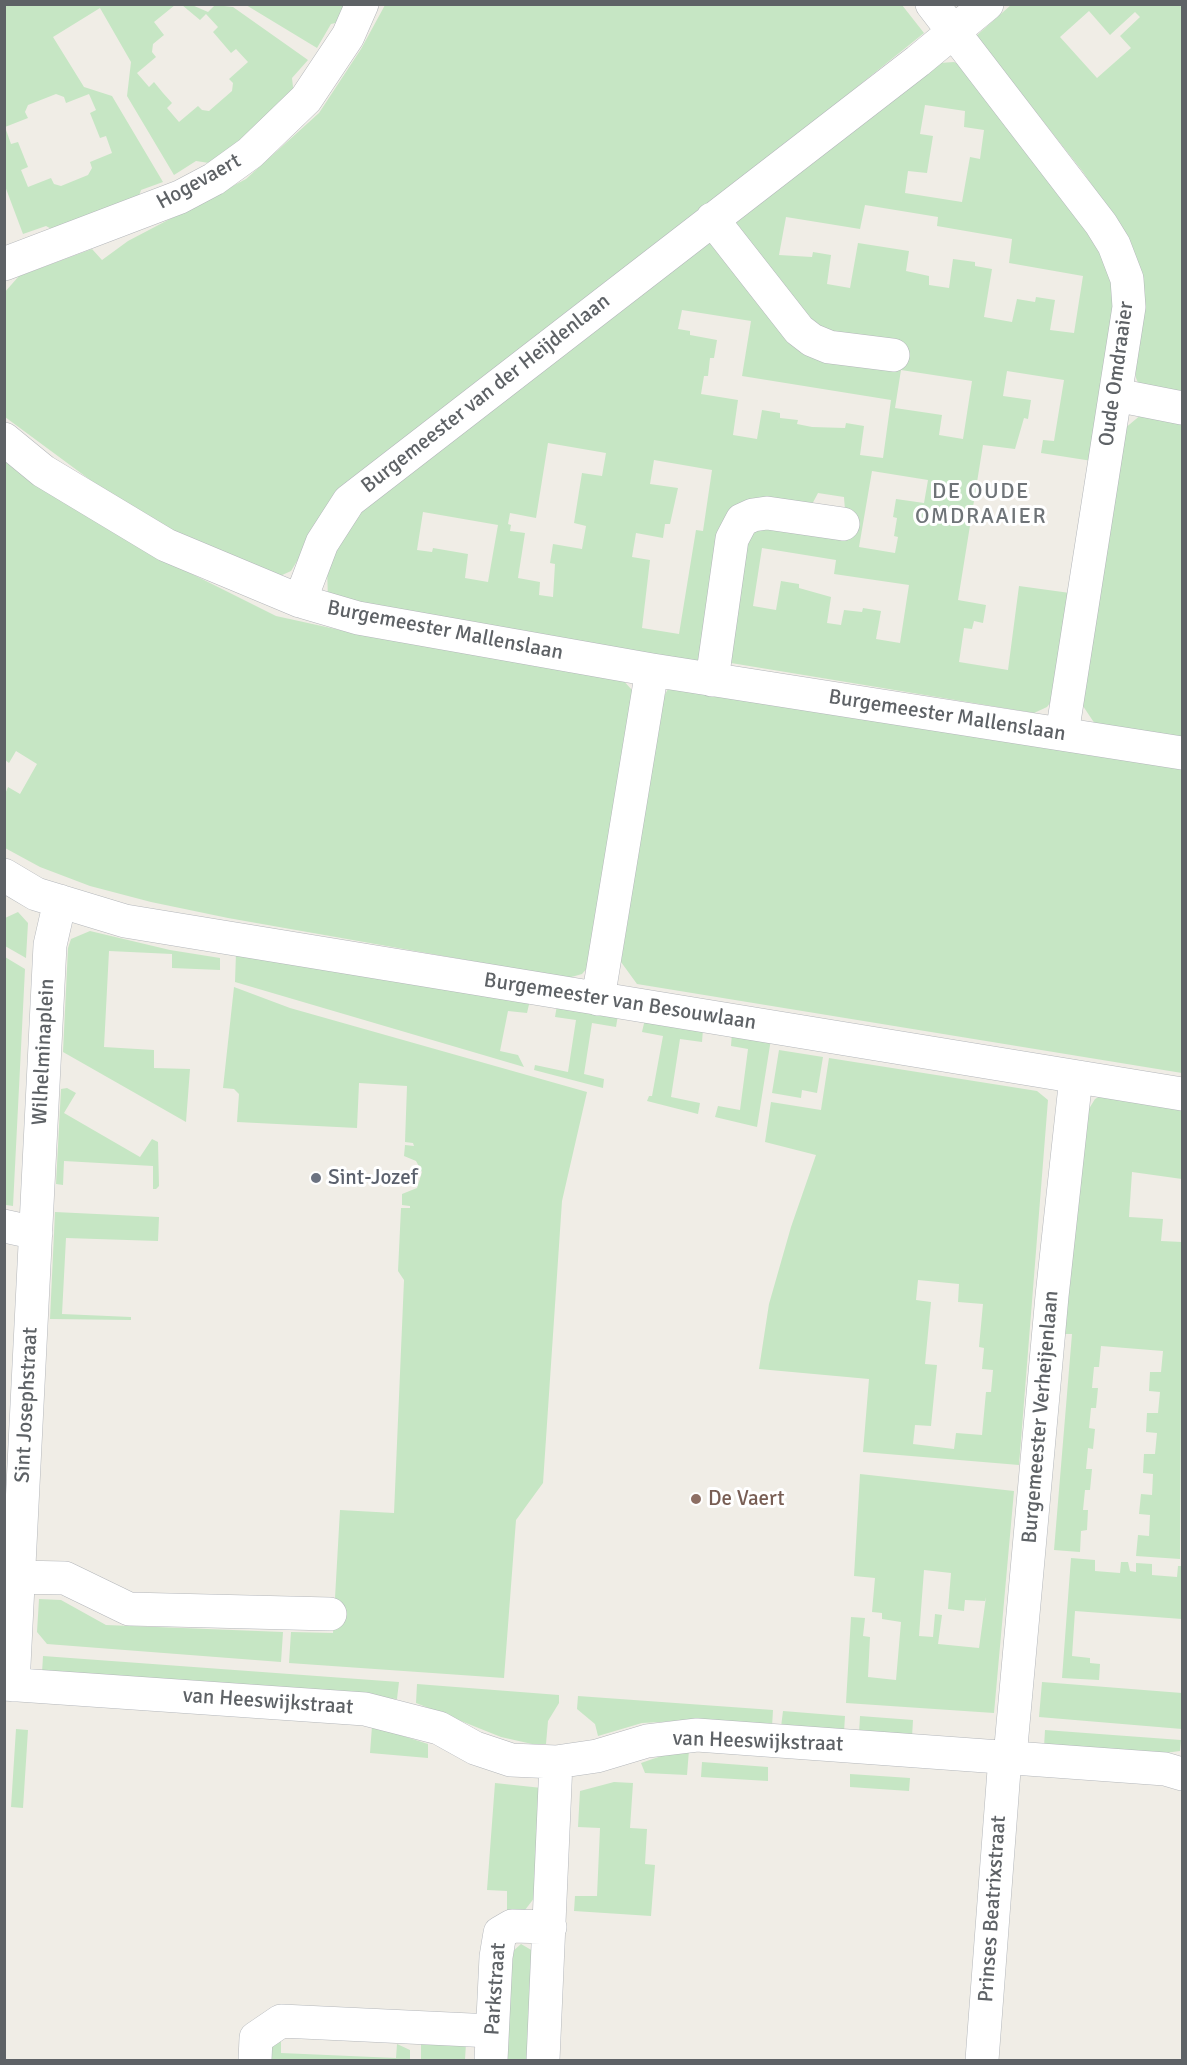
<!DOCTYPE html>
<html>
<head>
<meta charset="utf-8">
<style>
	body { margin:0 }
	#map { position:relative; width:1187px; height:2065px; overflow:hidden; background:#f0ede6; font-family:Signika,sans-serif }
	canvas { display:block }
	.frame { position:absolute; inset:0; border:6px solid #5e6266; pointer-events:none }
</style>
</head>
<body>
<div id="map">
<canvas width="1187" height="2065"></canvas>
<div class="frame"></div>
</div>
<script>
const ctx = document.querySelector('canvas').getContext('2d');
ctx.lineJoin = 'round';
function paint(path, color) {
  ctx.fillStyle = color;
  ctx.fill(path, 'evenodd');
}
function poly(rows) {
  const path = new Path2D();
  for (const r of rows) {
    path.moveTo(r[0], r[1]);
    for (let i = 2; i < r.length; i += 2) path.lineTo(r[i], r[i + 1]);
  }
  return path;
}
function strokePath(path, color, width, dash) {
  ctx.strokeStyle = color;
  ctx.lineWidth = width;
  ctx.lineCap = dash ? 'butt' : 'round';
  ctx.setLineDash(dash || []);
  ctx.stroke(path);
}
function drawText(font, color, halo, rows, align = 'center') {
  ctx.font = font + ' Signika,sans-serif';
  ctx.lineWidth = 6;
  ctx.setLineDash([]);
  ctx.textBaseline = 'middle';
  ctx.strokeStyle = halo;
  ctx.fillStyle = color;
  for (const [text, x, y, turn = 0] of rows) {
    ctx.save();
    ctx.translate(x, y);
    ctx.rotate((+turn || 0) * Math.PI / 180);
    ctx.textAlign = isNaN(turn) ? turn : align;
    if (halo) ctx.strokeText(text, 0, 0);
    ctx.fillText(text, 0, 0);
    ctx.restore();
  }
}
paint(poly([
	[5,5,175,5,154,22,164,35,153,44,152,52,156,57,137,73,149,87,154,82,163,93,172,103,167,108,179,122,198,106,202,110,209,111,232,91,233,83,229,79,248,62,236,49,231,53,213,32,218,27,206,14,200,20,182,5,192,5,208,12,215,5,233,7,308,60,292,78,294,96,216,164,196,161,174,175,127,96,131,62,100,8,53,37,84,87,112,96,163,182,141,190,137,202,57,232,46,226,23,234,5,186,5,127,11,144,18,142,28,167,21,170,28,187,51,178,54,184,61,186,88,175,92,168,90,162,112,153,106,136,100,138,90,113,96,110,89,94,66,103,64,97,56,94,28,105,25,112,28,118,5,127],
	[246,5,351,5,344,21,331,24,317,48],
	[385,5,902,5,924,33,821,116,428,421,337,495,291,571,280,576,250,566,172,530,116,499,5,417,4,293,19,276,92,249,102,260,128,241,246,179,319,113,361,49],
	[1011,5,1182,5,1182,399,1139,385,1136,378,1119,225,1083,172,976,36],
	[1089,11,1110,35,1135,12,1140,17,1120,36,1131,48,1097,78,1060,37],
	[954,62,969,70,1099,240,1113,282,1114,317,1092,461,1041,453,1043,440,1054,441,1064,380,1007,371,1003,396,1031,400,1028,419,1024,418,1015,449,983,445,958,600,986,605,983,623,974,621,972,629,964,628,959,662,1008,670,1019,586,1070,593,1056,695,1047,707,1034,713,725,662,746,528,756,523,851,536,853,516,845,510,844,497,818,493,809,510,759,502,749,504,730,515,720,540,702,663,328,600,327,567,332,548,347,522,368,502,533,372,708,242,722,245,791,336,804,347,823,354,896,365,899,346,826,335,803,322,731,223,831,143,940,63],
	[925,105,965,111,964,127,984,130,980,159,970,157,962,202,905,193,908,171,927,173,933,136,920,134],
	[865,205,938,217,937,226,1012,239,1009,263,1083,276,1074,333,1050,330,1055,300,1036,297,1035,302,1017,299,1012,322,984,317,992,269,975,266,975,262,953,259,949,288,929,285,929,276,906,271,909,251,858,243,850,288,827,284,831,255,813,252,812,257,779,255,786,217,860,229],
	[682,310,751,321,742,376,891,400,883,458,860,455,864,426,846,423,845,428,812,427,797,424,798,420,780,418,780,413,762,410,757,439,733,435,738,400,701,394,704,376,708,376,710,358,714,358,717,340,690,335,690,331,678,329],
	[901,370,972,381,963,439,939,435,942,415,895,408],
	[548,443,606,453,602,476,582,473,574,523,586,526,582,549,553,544,550,563,555,564,553,597,539,595,540,582,518,578,525,533,510,531,511,525,508,524,510,513,536,518],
	[654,460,712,470,703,531,696,530,679,634,642,628,650,560,632,557,636,533,663,538,665,524,670,524,678,488,650,484],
	[872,471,928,480,924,503,896,499,893,517,897,518,894,536,898,537,895,553,859,547],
	[423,512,498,525,488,582,465,578,468,554,433,548,432,552,417,550],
	[762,548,836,560,834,574,909,585,900,643,876,639,881,611,863,608,862,612,844,610,841,625,827,623,831,597,799,588,799,584,781,581,776,610,753,606],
	[1142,414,1182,421,1182,741,1097,727,1081,703,1124,429],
	[4,457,152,554,276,616,349,632,621,678,632,690,632,701,589,966,582,974,568,978,228,918,151,902,90,886,40,867,5,848,5,794,8,787,20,794,37,764,16,751,9,763,5,760],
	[668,689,1182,767,1182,1073,637,984,621,962,662,700],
	[18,912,28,923,26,958,5,946,5,918],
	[90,931,170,950,220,958,220,970,172,968,172,954,109,951,104,1047,154,1050,154,1068,190,1069,186,1122,63,1052,68,948,71,939],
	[236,953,530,1000,527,1013,508,1011,500,1051,518,1055,524,1067,235,982],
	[5,957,25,969,13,1206,6,1205,5,1208],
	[234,987,290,1008,587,1092,562,1201,543,1483,516,1520,504,1678,289,1663,291,1632,333,1633,340,1510,394,1513,404,1280,398,1271,401,1208,410,1208,410,1206,402,1205,402,1194,417,1188,422,1172,416,1161,404,1156,405,1145,414,1146,413,1143,405,1142,407,1086,359,1083,357,1128,237,1122,239,1094,234,1089,223,1088],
	[557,1005,618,1015,616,1027,592,1023,584,1074,604,1079,603,1088,534,1070,535,1065,568,1072,576,1020,555,1017],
	[645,1019,703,1029,702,1042,680,1039,671,1097,700,1103,698,1114,647,1101,649,1096,652,1096,663,1036,642,1032],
	[732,1033,771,1039,757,1127,715,1117,718,1106,740,1110,748,1049,731,1046],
	[779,1050,823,1057,817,1093,802,1090,801,1098,772,1093],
	[829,1058,1037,1091,1048,1100,1019,1465,863,1452,869,1379,759,1369,769,1304,791,1227,816,1155,765,1142,771,1102,821,1110],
	[918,1280,959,1284,958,1302,983,1304,979,1347,984,1348,982,1369,993,1370,991,1392,986,1392,982,1435,956,1433,954,1449,913,1444,915,1425,931,1426,937,1365,925,1364,931,1302,916,1300],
	[67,1088,76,1093,64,1113,140,1157,152,1139,158,1142,159,1186,156,1189,153,1189,153,1166,64,1161,63,1185,56,1184,61,1089],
	[1102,1095,1182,1106,1182,1179,1132,1172,1129,1217,1163,1219,1161,1241,1182,1242,1180,1559,1136,1556,1138,1535,1149,1536,1150,1515,1139,1514,1141,1494,1152,1495,1153,1474,1143,1473,1144,1454,1155,1454,1157,1433,1146,1432,1147,1413,1158,1413,1160,1392,1149,1391,1150,1372,1161,1372,1163,1351,1101,1346,1099,1367,1094,1367,1092,1388,1098,1388,1096,1408,1091,1408,1089,1428,1095,1429,1093,1449,1088,1448,1086,1469,1092,1469,1090,1490,1085,1490,1083,1510,1088,1510,1087,1530,1081,1531,1080,1552,1054,1550,1072,1334,1062,1334,1087,1112,1095,1099],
	[55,1212,159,1217,158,1241,66,1238,62,1314,131,1317,131,1320,50,1319],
	[860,1474,1014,1491,994,1713,846,1703,851,1617,865,1618,863,1636,870,1637,868,1677,896,1680,901,1622,882,1619,882,1613,872,1612,875,1578,854,1576],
	[924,1570,951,1573,948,1609,964,1611,965,1600,985,1601,986,1597,979,1648,938,1644,942,1615,935,1614,933,1637,919,1636],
	[1071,1558,1095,1560,1095,1571,1120,1573,1121,1562,1128,1562,1130,1571,1136,1572,1136,1563,1152,1564,1152,1575,1177,1577,1178,1566,1182,1566,1182,1619,1075,1611,1072,1656,1090,1658,1090,1663,1100,1664,1099,1680,1062,1678],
	[39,1599,61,1600,106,1625,283,1632,281,1662,47,1644,37,1632],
	[43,1656,399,1682,397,1699,42,1673],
	[1042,1682,1182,1693,1182,1729,1039,1717],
	[417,1684,559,1695,559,1703,548,1721,546,1744,532,1744,501,1737,416,1703],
	[578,1696,773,1710,772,1727,678,1721,642,1723,598,1736,595,1724,577,1709],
	[783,1711,845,1716,844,1732,781,1727],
	[860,1716,913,1720,912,1737,859,1733],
	[372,1726,428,1744,428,1758,370,1753],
	[16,1729,28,1730,23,1808,11,1807],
	[1045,1730,1181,1740,1180,1751,1157,1754,1044,1747],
	[689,1750,687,1775,645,1773,641,1763,673,1752],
	[702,1762,768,1767,768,1781,701,1777],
	[850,1774,910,1778,909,1791,850,1787],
	[614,1782,633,1783,630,1828,647,1829,645,1864,655,1865,651,1916,574,1911,575,1896,597,1896,600,1828,578,1827,580,1791],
	[495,1783,542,1788,535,1897,525,1910,507,1917,507,1891,487,1890],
	[521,1944,533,1951,529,2060,505,2060,512,1952],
	[281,2037,281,2053,396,2058,397,2044,410,2050,410,2060,266,2060,265,2043],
	[421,2040,466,2043,465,2060,421,2060]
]), '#c6e6c4');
const minor = poly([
	[932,4,1101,224,1114,245,1127,279,1129,307,1062,734],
	[712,219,799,330,812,340,829,347,893,355],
	[4,264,180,197,214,179,250,153,306,99,348,36,362,4],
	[1116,395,1182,408],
	[4,439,43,471,166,545,300,601,358,618,652,670,1182,753],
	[300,601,322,543,349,501,918,61,987,4],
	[712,680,732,539,742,520,753,515,767,513,843,524],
	[4,875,36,894,125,921,1182,1094],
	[598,999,652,670],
	[4,1226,36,1233],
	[18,1577,65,1578,129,1609,330,1614],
	[4,1684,365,1709,439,1728,475,1748,511,1760,556,1762,597,1756,647,1741,697,1735,1165,1769,1182,1774],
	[13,1685,50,945,60,901],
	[1010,1757,1052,1296,1076,1077],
	[255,2060,256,2038,281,2021,492,2031],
	[491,2060,496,1957,500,1933,512,1926,550,1927],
	[543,2060,556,1762],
	[982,2060,1005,1757]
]);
strokePath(minor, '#b4b7bb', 34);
strokePath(minor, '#fff', 33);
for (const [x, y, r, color] of [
	[316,1178,6,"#6b7280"],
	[696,1499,6,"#8d6e63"]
]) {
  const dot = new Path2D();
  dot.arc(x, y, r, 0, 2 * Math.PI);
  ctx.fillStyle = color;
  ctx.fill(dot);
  strokePath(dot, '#fff', 2);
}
drawText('21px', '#5e6266', '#fff', [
	["Hogevaert",199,182,-29],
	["Oude Omdraaier",1117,374,-82],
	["Burgemeester van der Heijdenlaan",486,394,-38],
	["Burgemeester Mallenslaan",445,631,11],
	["Burgemeester Mallenslaan",947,716,9],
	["Burgemeester van Besouwlaan",620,1002,9],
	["Wilhelminaplein",44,1052,-87],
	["Sint Josephstraat",27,1405,-87],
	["Burgemeester Verheijenlaan",1041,1417,-85],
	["van Heeswijkstraat",268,1702,4],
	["van Heeswijkstraat",758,1742,2],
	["Prinses Beatrixstraat",993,1909,-86],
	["Parkstraat",496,1989,-86]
]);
drawText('21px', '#5b616d', '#fff', [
	["Sint-Jozef",328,1178]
], 'left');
drawText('21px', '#785e54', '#fff', [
	["De Vaert",708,1499]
], 'left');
ctx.letterSpacing = '1.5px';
drawText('22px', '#6f7478', '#fff', [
	["DE OUDE",981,492],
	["OMDRAAIER",981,517]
]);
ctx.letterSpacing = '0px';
</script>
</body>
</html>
